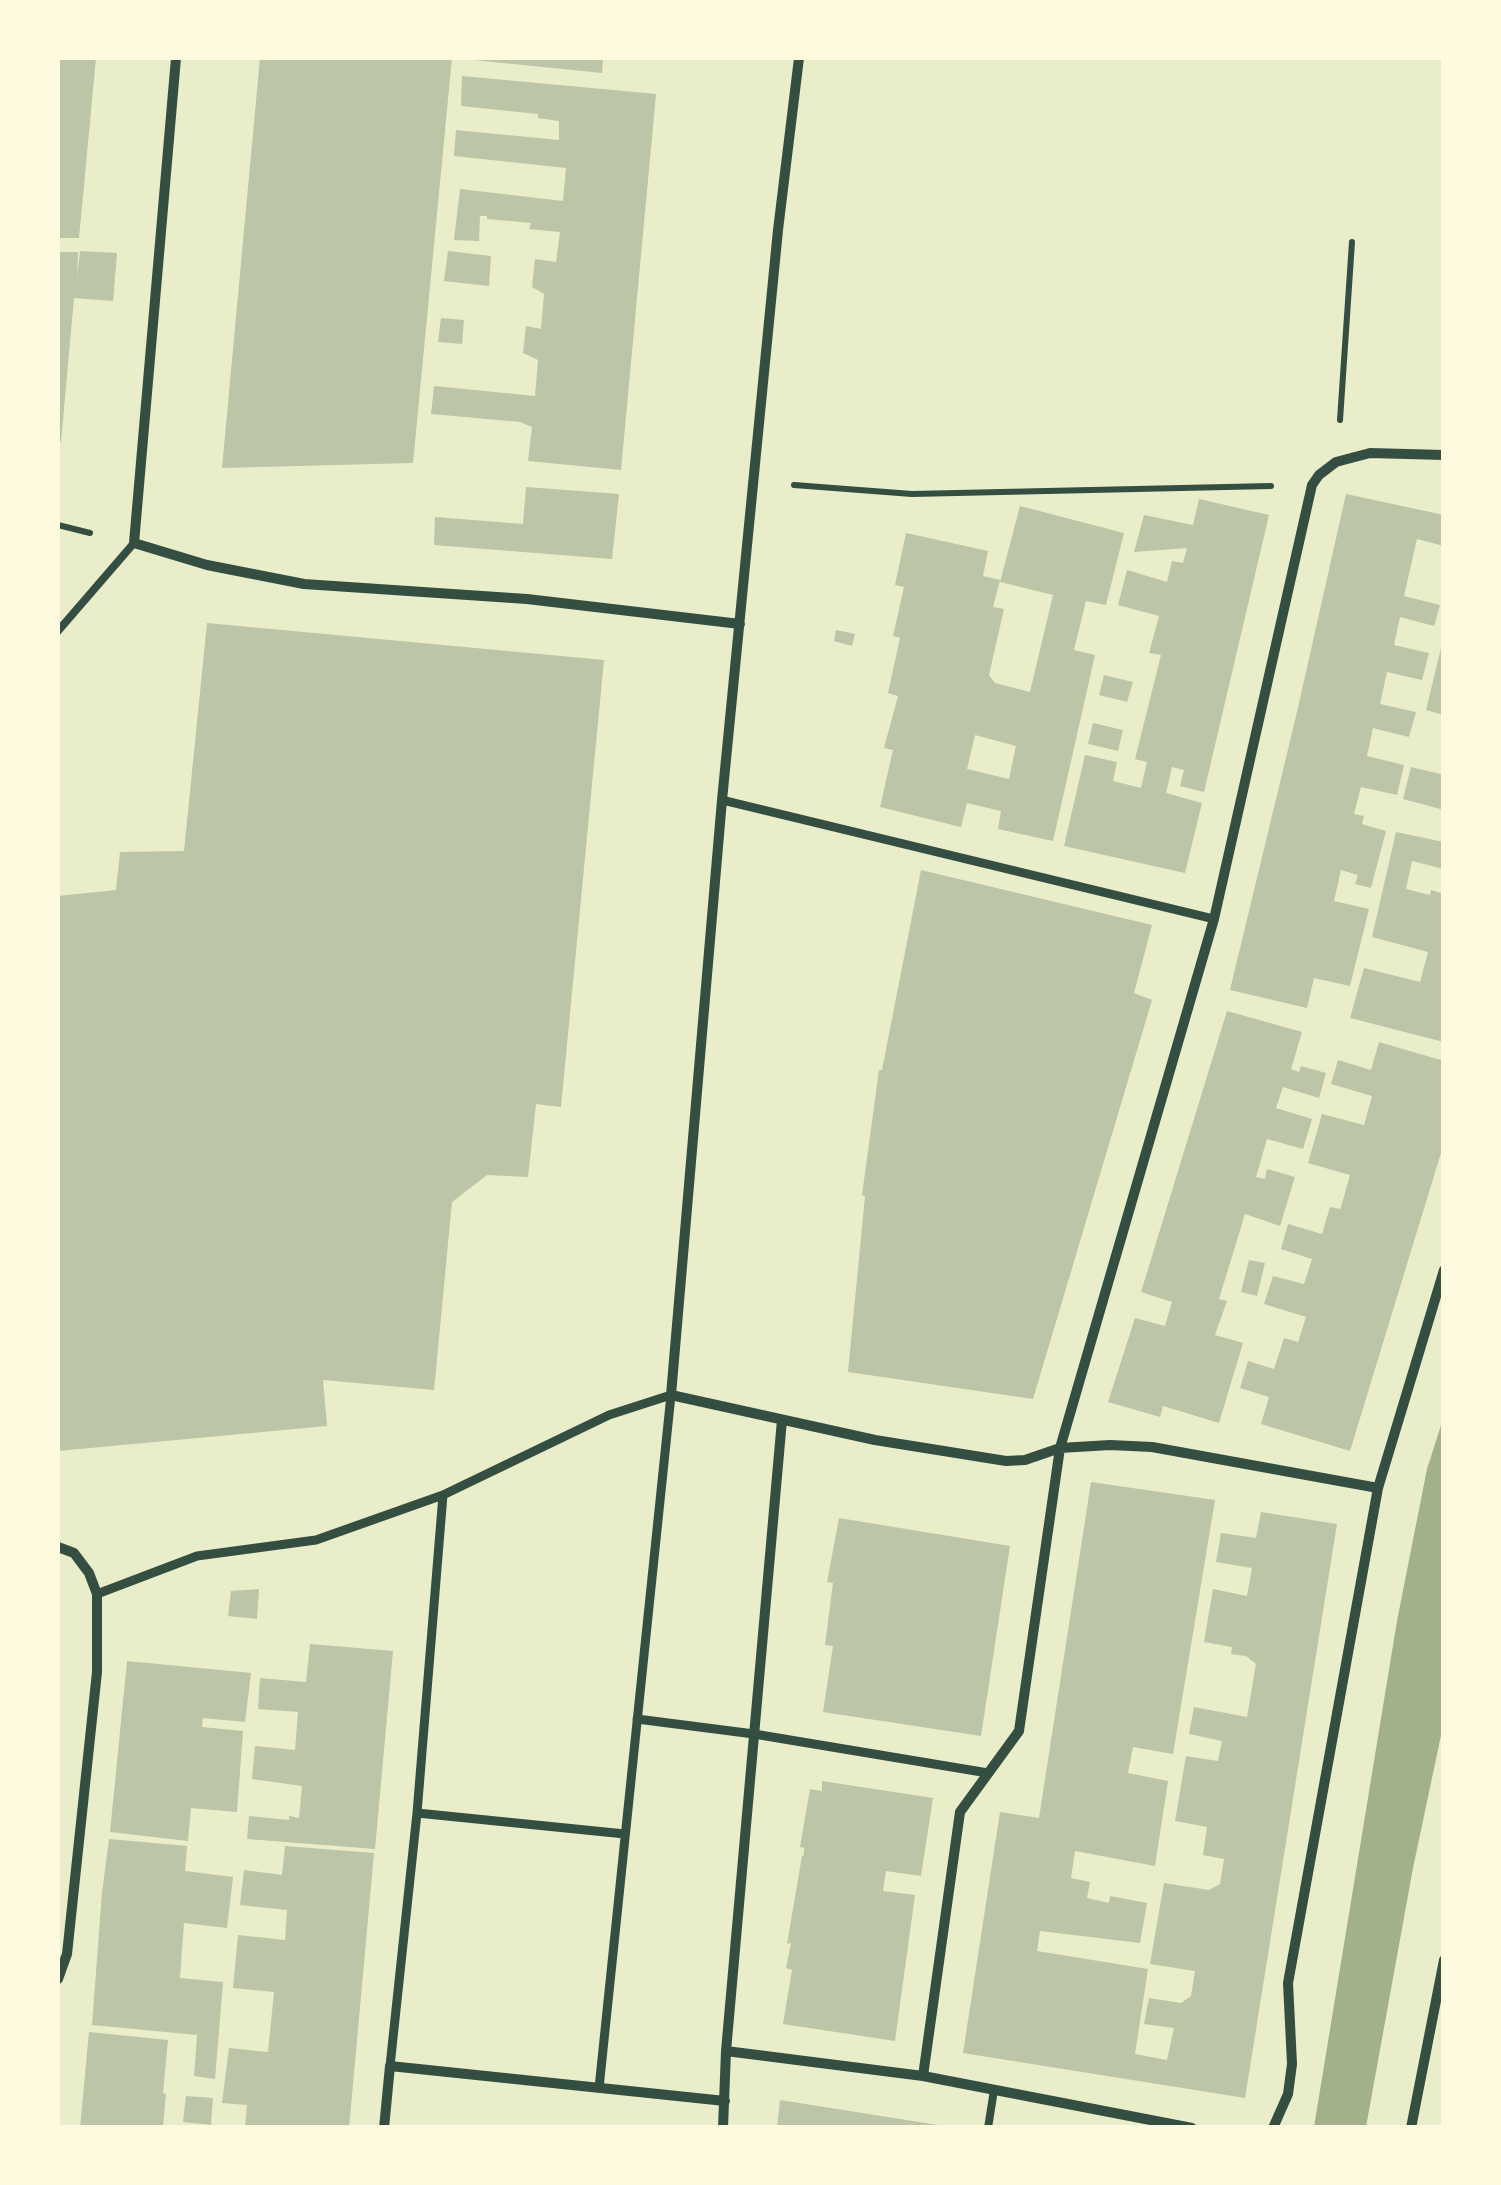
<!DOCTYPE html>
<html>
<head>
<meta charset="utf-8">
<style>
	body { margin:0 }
	#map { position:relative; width:1501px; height:2185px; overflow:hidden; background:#e9edc9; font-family:Inter,sans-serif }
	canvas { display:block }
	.frame { position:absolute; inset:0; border:60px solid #fefae0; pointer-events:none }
</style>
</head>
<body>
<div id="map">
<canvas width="1501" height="2185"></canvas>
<div class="frame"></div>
</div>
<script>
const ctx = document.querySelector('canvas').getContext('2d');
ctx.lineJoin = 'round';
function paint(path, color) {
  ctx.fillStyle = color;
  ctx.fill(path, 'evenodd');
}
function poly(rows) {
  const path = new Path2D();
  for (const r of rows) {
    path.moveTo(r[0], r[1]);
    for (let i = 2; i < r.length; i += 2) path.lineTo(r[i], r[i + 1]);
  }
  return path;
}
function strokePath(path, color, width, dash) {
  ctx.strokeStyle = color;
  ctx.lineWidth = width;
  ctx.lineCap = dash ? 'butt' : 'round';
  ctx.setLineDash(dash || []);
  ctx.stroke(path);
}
paint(poly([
	[1443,1419,1443,1726,1413,1868,1366,2127,1314,2127,1397,1621,1427,1469]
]), '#a3b18a');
paint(poly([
	[58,58,96,58,79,238,58,238],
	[260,58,452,58,413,463,222,468],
	[474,58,603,58,602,73,474,60],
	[462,76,656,94,621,470,528,461,532,427,520,422,431,414,434,386,535,396,538,360,523,353,526,326,541,329,544,294,532,287,535,259,556,262,560,232,529,229,531,223,487,219,487,216,480,216,479,241,454,240,460,189,563,201,566,168,454,156,456,130,559,140,559,121,538,118,538,114,461,106],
	[80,251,117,253,113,301,74,298,61,442,58,442,58,252,78,252,77,278],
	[448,251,491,256,489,286,444,281],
	[441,318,464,320,462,344,438,342],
	[526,487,619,494,612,559,434,545,435,517,523,524],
	[1346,494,1444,515,1444,546,1417,539,1404,596,1440,605,1434,626,1400,617,1394,645,1429,653,1422,680,1387,672,1380,704,1416,712,1409,737,1373,728,1367,756,1404,765,1397,795,1361,787,1354,814,1364,816,1362,824,1386,831,1371,888,1355,884,1358,875,1341,870,1334,901,1369,909,1350,986,1314,978,1307,1008,1230,990,1297,712],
	[1199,499,1269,515,1204,792,1180,786,1184,770,1172,767,1166,793,1202,803,1185,873,1064,846,1085,755,1117,762,1113,781,1141,788,1147,762,1135,759,1161,655,1149,653,1159,616,1118,605,1127,570,1167,582,1172,561,1183,563,1187,548,1134,552,1144,515,1193,525],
	[1020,506,1124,533,1106,605,1086,601,1074,650,1095,655,1053,841,998,829,1001,811,967,803,961,827,880,807,893,750,884,748,898,696,888,693,900,638,893,636,904,587,895,585,906,533,988,551,983,576,1000,580,993,607,1004,609,989,675,995,683,1030,692,1053,595,1000,582],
	[975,735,1016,746,1009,779,967,769],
	[207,623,604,660,561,1107,536,1104,528,1177,487,1175,452,1202,434,1390,323,1380,327,1426,58,1451,58,896,116,890,120,852,184,851],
	[836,630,855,634,852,646,834,641],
	[1442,644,1444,644,1444,715,1426,710],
	[1104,675,1133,682,1127,702,1099,695],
	[1093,723,1123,730,1118,751,1088,744],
	[1411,767,1444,775,1444,810,1403,799],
	[1396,832,1444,842,1444,869,1412,861,1406,889,1430,895,1431,890,1444,894,1444,1042,1350,1018,1364,968,1420,982,1428,952,1372,937],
	[921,870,1152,925,1134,993,1152,1000,1033,1399,848,1372,865,1196,862,1195,879,1070,882,1070],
	[1227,1011,1302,1032,1291,1069,1299,1072,1301,1066,1326,1073,1319,1098,1283,1087,1276,1108,1312,1119,1303,1149,1267,1139,1256,1177,1265,1179,1267,1169,1295,1177,1280,1226,1245,1214,1219,1299,1227,1301,1215,1335,1243,1343,1219,1423,1163,1406,1160,1417,1108,1402,1135,1318,1165,1326,1172,1302,1141,1292],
	[1379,1042,1444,1061,1444,1143,1350,1451,1261,1424,1269,1397,1240,1388,1248,1361,1274,1369,1284,1338,1298,1342,1306,1317,1264,1304,1273,1276,1304,1284,1312,1259,1281,1249,1288,1224,1322,1234,1330,1207,1340,1209,1341,1207,1350,1175,1308,1163,1322,1114,1364,1125,1372,1096,1331,1084,1338,1060,1371,1070],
	[1249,1260,1265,1263,1257,1296,1241,1292],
	[1091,1482,1215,1500,1173,1754,1133,1747,1128,1773,1168,1781,1155,1866,1075,1851,1071,1878,1090,1882,1087,1898,1109,1903,1110,1896,1147,1903,1140,1943,1040,1931,1037,1951,1148,1969,1135,2054,1167,2060,1174,2028,1144,2024,1149,1998,1181,2003,1191,1996,1195,1971,1150,1964,1164,1883,1209,1890,1220,1884,1224,1859,1203,1855,1207,1827,1175,1821,1186,1756,1218,1761,1222,1741,1189,1734,1194,1707,1247,1717,1256,1664,1246,1656,1231,1654,1232,1647,1204,1642,1213,1589,1247,1596,1252,1568,1216,1562,1221,1533,1256,1538,1261,1512,1337,1524,1245,2098,963,2053,1000,1812,1039,1818],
	[839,1518,1010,1546,981,1736,823,1712,833,1646,825,1645,833,1583,827,1582],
	[259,1589,257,1619,228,1616,231,1591],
	[310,1644,393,1651,375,1849,247,1839,249,1816,289,1820,289,1816,299,1818,302,1786,252,1779,255,1746,295,1750,298,1712,258,1709,260,1678,306,1682],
	[127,1661,251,1673,245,1722,203,1718,202,1727,243,1731,237,1812,191,1808,188,1841,110,1832],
	[822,1781,933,1798,921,1876,886,1871,883,1891,915,1895,895,2041,783,2024,792,1970,786,1968,791,1943,787,1944,802,1856,804,1855,804,1848,800,1847,810,1789,822,1791],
	[109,1839,187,1846,185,1871,233,1877,227,1928,184,1923,180,1978,223,1982,215,2079,194,2076,197,2035,92,2025,102,1893],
	[285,1846,374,1853,349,2128,245,2128,247,2105,222,2103,229,2048,268,2052,274,1992,233,1988,238,1935,285,1940,287,1910,240,1905,244,1870,282,1875],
	[89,2032,168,2040,163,2093,166,2094,163,2128,80,2128],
	[186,2096,213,2098,211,2125,183,2122],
	[780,2100,938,2125,938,2128,777,2128]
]), '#bcc5a7');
strokePath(poly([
	[1340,420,1352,242],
	[794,485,912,494,1271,486],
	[58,525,90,533]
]), '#344e41', 6);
strokePath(poly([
	[58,631,134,543],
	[988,2128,994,2090]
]), '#344e41', 8);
strokePath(poly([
	[722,800,1214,919],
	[97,1594,197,1556,316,1540,443,1495,609,1415,671,1395,599,2088],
	[637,1719,754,1734,988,1773],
	[417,1813,625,1834],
	[390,2066,417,1813,443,1495]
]), '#344e41', 9);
strokePath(poly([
	[176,58,134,543,207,565,304,584,527,599,740,624],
	[799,58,778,230,722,800,671,1395,875,1440,1006,1461,1025,1460,1060,1448,1110,1445,1152,1447,1378,1488],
	[58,1547,74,1553,89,1573,97,1594,97,1672,67,1954,58,1979],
	[726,2051,923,2076,1192,2128],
	[923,2076,960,1812,1019,1731,1060,1448,1214,919,1312,485,1319,475,1336,462,1370,453,1444,455],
	[384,2128,390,2066,725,2101],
	[723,2128,726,2051,782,1420],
	[1273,2128,1288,2094,1292,2064,1288,1983,1378,1488,1444,1270],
	[1411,2128,1444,1960]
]), '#344e41', 10);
</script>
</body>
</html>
